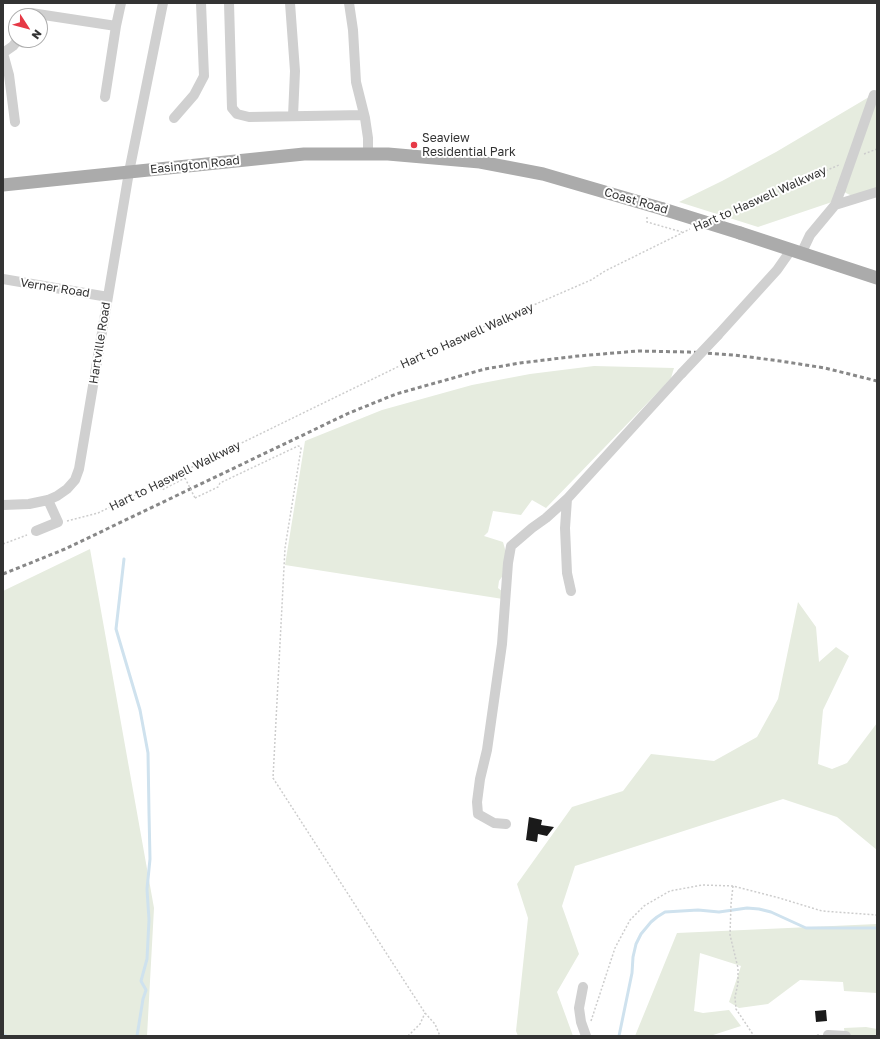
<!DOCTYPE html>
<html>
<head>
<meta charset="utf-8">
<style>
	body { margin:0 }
	#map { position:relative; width:880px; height:1039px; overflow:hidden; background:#fff; font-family:"Golos Text",sans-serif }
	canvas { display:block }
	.frame { position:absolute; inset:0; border:4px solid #333; pointer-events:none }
	.north { position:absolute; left:8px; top:8px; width:40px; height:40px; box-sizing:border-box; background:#fff; border:1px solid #adadad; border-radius:50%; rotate:126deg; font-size:11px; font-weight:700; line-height:16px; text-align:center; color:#333 }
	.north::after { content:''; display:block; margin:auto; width:14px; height:18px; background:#e63946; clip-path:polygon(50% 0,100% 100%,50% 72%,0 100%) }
</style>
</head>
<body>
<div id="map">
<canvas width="880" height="1039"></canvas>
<div class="frame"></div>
<div class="north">N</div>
</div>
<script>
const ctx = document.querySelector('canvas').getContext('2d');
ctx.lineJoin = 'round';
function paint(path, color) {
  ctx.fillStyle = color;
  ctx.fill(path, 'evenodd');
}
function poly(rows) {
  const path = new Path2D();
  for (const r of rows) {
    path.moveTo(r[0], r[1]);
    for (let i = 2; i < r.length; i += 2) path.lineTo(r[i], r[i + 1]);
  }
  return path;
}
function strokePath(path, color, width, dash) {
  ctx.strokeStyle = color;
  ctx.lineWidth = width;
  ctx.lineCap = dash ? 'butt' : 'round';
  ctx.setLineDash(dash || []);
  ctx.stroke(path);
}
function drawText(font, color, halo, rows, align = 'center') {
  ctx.font = font + ' "Golos Text",sans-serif';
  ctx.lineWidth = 4;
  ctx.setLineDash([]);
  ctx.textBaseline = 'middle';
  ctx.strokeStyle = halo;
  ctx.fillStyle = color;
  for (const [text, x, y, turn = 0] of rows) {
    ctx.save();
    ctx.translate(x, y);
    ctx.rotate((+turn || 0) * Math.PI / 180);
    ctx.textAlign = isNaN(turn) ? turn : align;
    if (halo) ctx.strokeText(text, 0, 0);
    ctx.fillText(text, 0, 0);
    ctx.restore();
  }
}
paint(poly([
	[877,95,877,189,854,197,842,191],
	[869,97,832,202,758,227,679,202,722,181,776,152],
	[594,366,674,368,671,378,661,389,546,508,532,500,521,515,493,511,488,532,484,536,503,542,507,556,504,574,499,581,498,588,503,592,503,599,285,565,305,441,382,410,472,385,530,374],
	[90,549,154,908,147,1036,3,1036,3,591],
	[798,602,816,627,819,662,836,647,849,656,823,710,818,764,832,769,847,763,877,723,877,850,837,817,783,799,575,866,562,906,579,954,557,992,573,1036,518,1036,516,1031,528,918,517,884,572,807,623,791,651,754,714,761,757,737,778,699],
	[877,924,877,993,844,991,843,982,800,980,768,1004,739,1008,729,1002,741,966,700,953,694,1011,703,1013,729,1010,741,1026,710,1036,635,1036,677,933],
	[866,1027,877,1029,877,1036,845,1036,844,1028]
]), '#e6ecdf');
strokePath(poly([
	[124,559,116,629,140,710,148,753,149,813,150,859,147,889,149,920,147,959,141,981,146,990,143,999,137,1036],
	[3,1035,6,1036],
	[619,1036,632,973,633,957,636,944,641,934,651,922,657,917,665,912,698,910,719,912,747,908,759,909,771,912,806,928,877,928]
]), '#cfe2ee', 3);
paint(poly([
	[529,817,542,820,541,825,554,827,547,836,538,834,537,842,526,840],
	[826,1010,827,1021,816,1022,815,1011]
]), '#1a1a1a');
strokePath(poly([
	[864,154,877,149],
	[723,215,839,165],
	[647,217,647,222,682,232],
	[158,484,162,490,185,478],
	[195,498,218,487,220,483,298,446,301,447,301,449,285,548,273,778,425,1013,435,1024,440,1036],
	[67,521,98,513,426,353,483,327,591,280,605,271,690,229],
	[3,544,27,535],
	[733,886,731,904,730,935,738,968,738,983,735,997,736,1009,754,1036],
	[591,1021,615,948,630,920,644,906,670,891,702,885,733,886,776,897,822,911,877,915],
	[408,1036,420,1024,425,1013],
	[813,1036,819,1035]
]), '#cdcdcd', 1.5, [2, 2]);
strokePath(poly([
	[229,3,232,108,237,114,249,117,364,115],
	[290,3,295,71,293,116],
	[349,3,353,30,356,82,365,118,368,138,368,154],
	[31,13,116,26,105,97],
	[116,26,121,3],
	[3,53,9,75,15,122],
	[3,53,13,46,18,40],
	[174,118,194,95,204,76,201,3],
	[835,205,877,192],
	[801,254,810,235,835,205,841,189],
	[3,279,108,297],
	[718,335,777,270,791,250],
	[567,499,565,528,567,573,571,591],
	[3,505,29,504,48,500,57,496,67,489,75,480,79,469,129,172,163,3],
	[36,531,58,522,48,500],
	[506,824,494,823,478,814,477,802,480,779,487,750,502,644,508,563,511,546,532,528,546,518,567,499,682,373],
	[583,987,579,1008,581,1022,586,1036],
	[828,1035,846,1036]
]), '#d0d0d0', 10);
strokePath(poly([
	[3,185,304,154,388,154,480,162,543,174,663,209],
	[740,233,877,278]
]), '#ababab', 13);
strokePath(poly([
	[3,574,65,549,349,413,396,394,485,369,520,363,578,356,638,351,689,352,734,355,780,361,825,368,877,381]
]), '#888', 3, [4, 3]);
strokePath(poly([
	[185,478,195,498]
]), '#cdcdcd', 1.5, [2, 2]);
strokePath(poly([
	[841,189,874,95],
	[682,373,718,335]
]), '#d0d0d0', 10);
strokePath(poly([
	[663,209,740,233]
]), '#ababab', 13);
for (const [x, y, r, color] of [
	[414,145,4,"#e63946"]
]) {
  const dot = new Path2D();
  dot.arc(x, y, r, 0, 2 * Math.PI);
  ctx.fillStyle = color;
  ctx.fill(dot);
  strokePath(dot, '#fff', 1.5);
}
drawText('12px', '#333', '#fff', [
	["Seaview",422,138],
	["Residential Park",422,152]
], 'left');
drawText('12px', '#333', '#fff', [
	["Easington Road",195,165,-6],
	["Hart to Haswell Walkway",760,199,-24],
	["Coast Road",636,201,16],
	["Verner Road",55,288,9],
	["Hart to Haswell Walkway",467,336,-24],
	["Hartville Road",100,343,-81],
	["Hart to Haswell Walkway",175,476,-26]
]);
</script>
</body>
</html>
